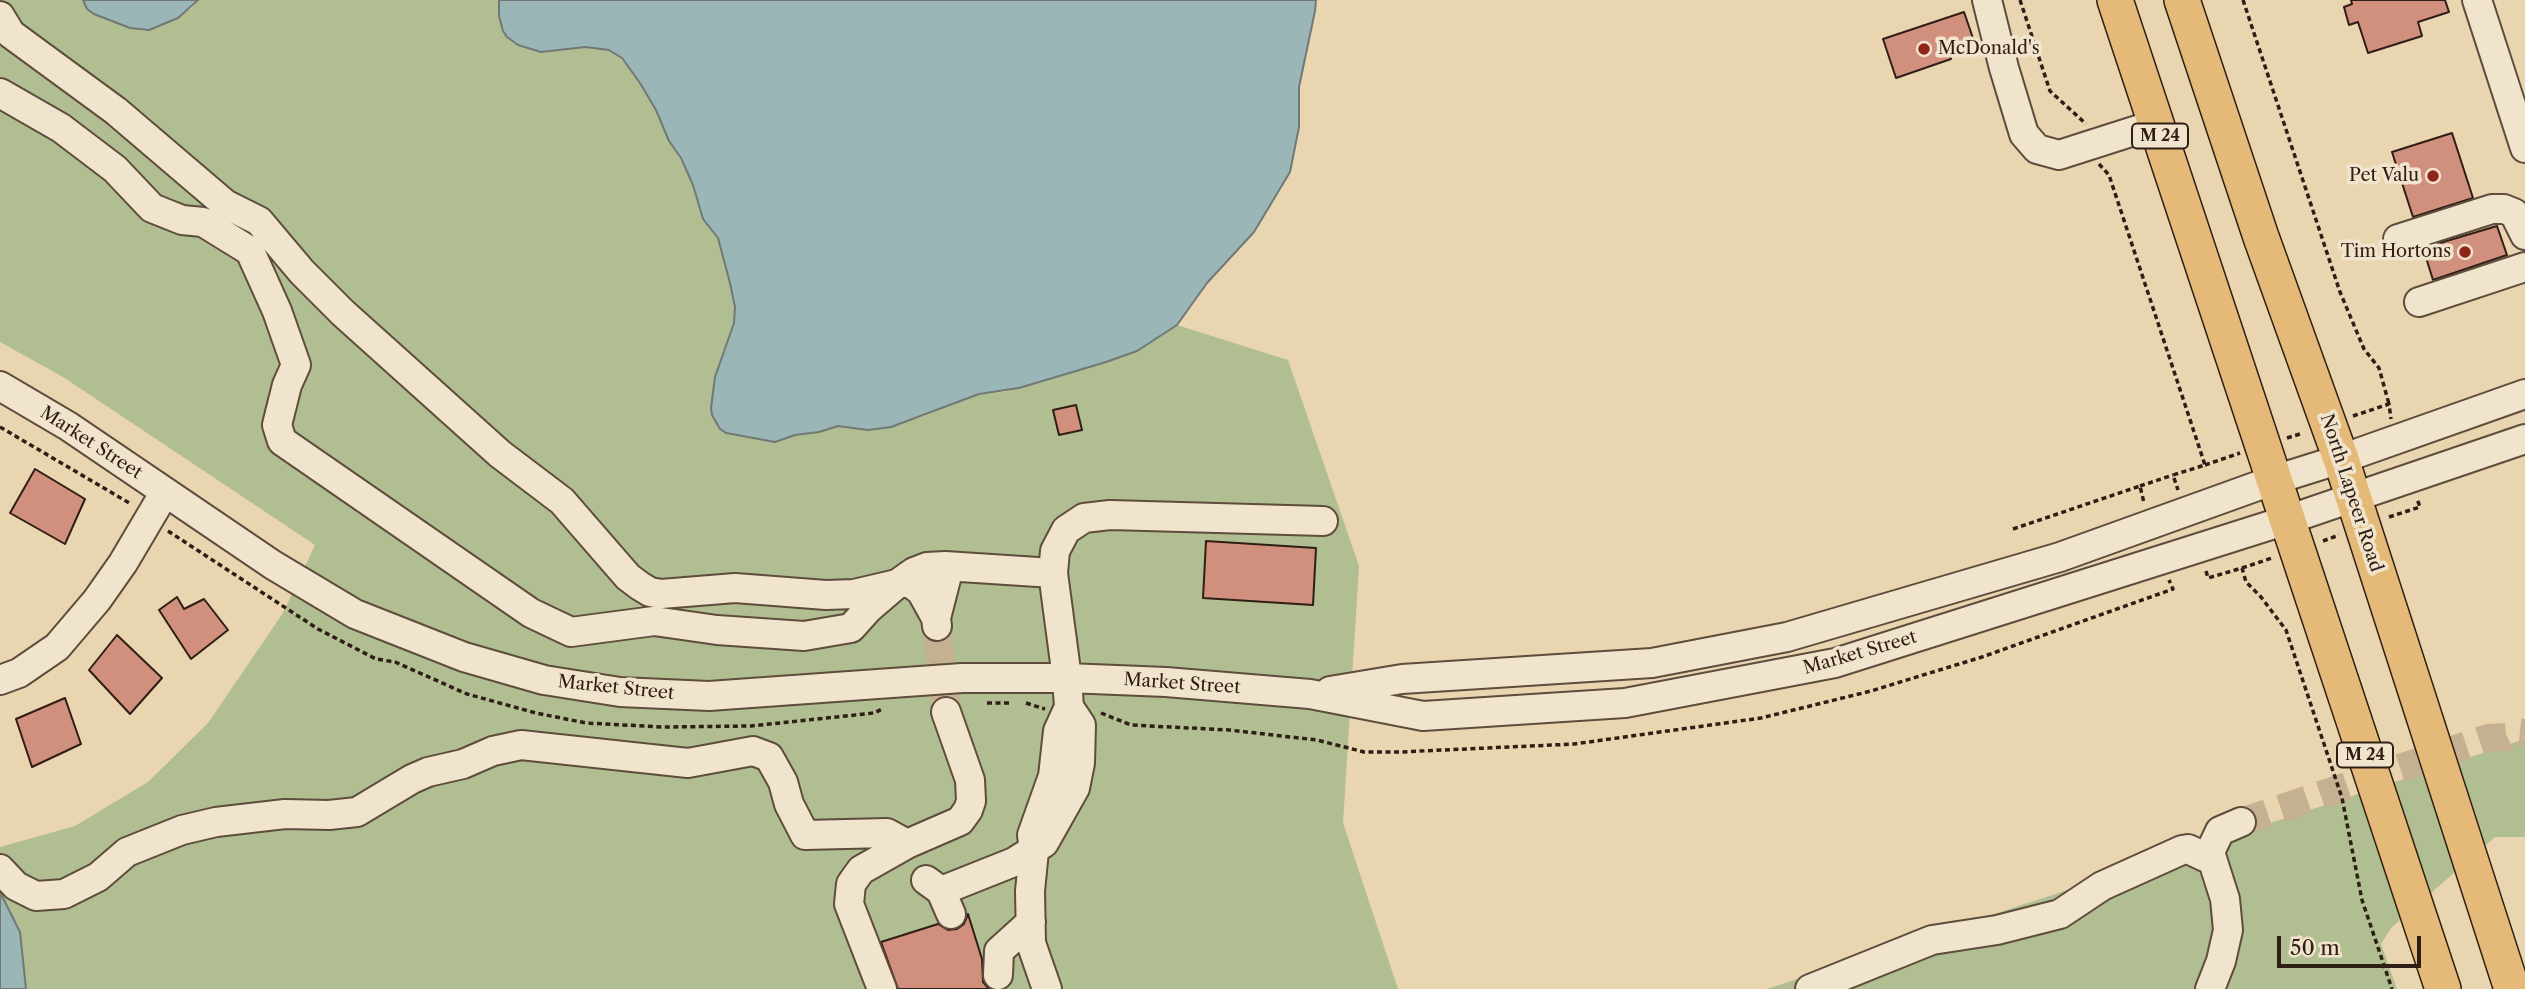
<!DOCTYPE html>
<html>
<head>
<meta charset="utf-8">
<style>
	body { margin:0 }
	#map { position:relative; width:2525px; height:989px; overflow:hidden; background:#ead5b1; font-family:"Libre Caslon Text",serif }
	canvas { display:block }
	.scale { position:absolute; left:2277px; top:936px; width:144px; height:32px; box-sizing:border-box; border:4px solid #2f1e15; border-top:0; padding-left:9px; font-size:21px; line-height:24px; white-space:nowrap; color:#2f1e15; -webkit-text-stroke:5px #f1e4cc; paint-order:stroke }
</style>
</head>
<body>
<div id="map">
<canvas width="2525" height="989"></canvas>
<div class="scale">50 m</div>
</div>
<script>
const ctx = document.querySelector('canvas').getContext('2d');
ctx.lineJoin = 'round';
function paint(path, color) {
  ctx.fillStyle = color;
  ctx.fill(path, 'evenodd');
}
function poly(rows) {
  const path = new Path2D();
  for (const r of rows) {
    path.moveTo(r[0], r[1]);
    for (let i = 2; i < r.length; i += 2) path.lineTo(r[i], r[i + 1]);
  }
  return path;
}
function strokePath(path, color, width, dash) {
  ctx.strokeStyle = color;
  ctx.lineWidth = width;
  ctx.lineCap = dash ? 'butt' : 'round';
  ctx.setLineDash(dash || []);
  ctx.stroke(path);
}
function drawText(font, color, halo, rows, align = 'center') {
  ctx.font = font + ' "Libre Caslon Text",serif';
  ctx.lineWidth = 7;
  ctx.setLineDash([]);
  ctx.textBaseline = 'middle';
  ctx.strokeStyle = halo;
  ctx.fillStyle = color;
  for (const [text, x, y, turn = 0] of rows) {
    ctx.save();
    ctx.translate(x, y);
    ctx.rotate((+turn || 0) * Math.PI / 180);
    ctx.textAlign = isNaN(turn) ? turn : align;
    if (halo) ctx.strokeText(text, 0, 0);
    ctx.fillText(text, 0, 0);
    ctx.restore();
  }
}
paint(poly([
	[0,0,83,0,87,9,191,9,198,0,499,0,499,16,507,37,556,51,585,47,602,48,616,53,636,76,652,103,693,185,703,219,713,230,721,245,735,307,734,323,715,377,713,391,726,433,775,442,795,435,819,432,838,426,868,430,919,418,979,394,1004,392,1106,362,1137,351,1177,325,1288,360,1359,566,1343,823,1398,989,0,989,0,847,75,826,148,782,208,723,283,613,315,545,63,377,0,342],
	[2525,739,2525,837,2495,837,2391,928,2381,944,2397,989,1767,989]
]), '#b0be91');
const water = poly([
	[83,0,198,0,178,18,149,30,130,28,94,14,87,9,83,0],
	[499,0,1316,0,1315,11,1299,87,1299,127,1290,172,1254,232,1207,283,1177,325,1137,351,1106,362,1019,388,979,394,891,427,868,430,838,426,819,432,795,435,775,442,726,433,720,429,712,415,711,408,715,377,734,323,735,307,730,283,718,238,703,219,693,185,681,158,669,141,656,110,640,83,622,58,609,50,585,47,541,52,518,45,507,37,503,31,499,16,499,0],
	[0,892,20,932,26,989,0,989,0,892]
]);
paint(water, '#9bb6b6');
strokePath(water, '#707976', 2);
const building = poly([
	[2351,0,2445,0,2449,12,2418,22,2422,36,2368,53,2358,22,2349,25,2344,7,2352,4,2351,0],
	[1964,12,1975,44,1949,53,1951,59,1896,78,1883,39,1964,12],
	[2452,133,2473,198,2413,217,2392,152,2452,133],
	[2497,226,2507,255,2433,280,2423,248,2497,226],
	[1076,405,1082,430,1059,435,1053,410,1076,405],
	[35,469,85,499,65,544,10,513,35,469],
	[1206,541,1316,548,1313,605,1203,598,1206,541],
	[177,597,184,609,204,599,228,630,191,659,159,610,177,597],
	[117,635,162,678,130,714,89,670,117,635],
	[65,698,81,744,32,767,16,719,65,698],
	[968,914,982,959,983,982,989,989,898,989,881,942,938,924,948,930,957,929,964,924,968,914]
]);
paint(building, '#d18f7e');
strokePath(building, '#2f1e15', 2);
strokePath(poly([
	[938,636,946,712],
	[2241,822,2488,738,2506,737,2516,732,2525,733]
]), '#c5b092', 28, [28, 14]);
const minor = poly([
	[1987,0,2004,68,2024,134,2037,149,2059,155,2156,124],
	[2477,0,2525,148],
	[0,16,11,34,116,111,225,204,259,221,302,272,343,313,500,454,562,501,628,577,640,586,650,592,661,594,735,588,826,595,854,594,897,584,914,572,927,567,945,566,946,579,936,618,937,626],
	[0,93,61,128,115,169,152,208,182,220,203,222,250,251,277,311,296,365,287,385,277,425,282,441,531,613,571,632,654,621,717,630,804,636,851,628,869,608,897,584,909,582,921,591,936,618],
	[2398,239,2492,209,2504,209,2514,213,2525,235],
	[2419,302,2525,267],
	[0,386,68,426,273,565,355,614,464,657,544,680,620,692,709,696,962,678,1067,678,1166,682,1310,694,1423,716,1625,703,1835,663,2287,520,2525,439],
	[945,566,1053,573],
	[0,680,19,673,57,647,97,600,123,563,165,492],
	[1330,691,1402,679,1652,663,1787,637,2060,557,2274,480,2341,459,2525,394],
	[2210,852,2225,899,2228,930,2221,961,2210,989],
	[0,869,16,886,36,896,64,894,98,877,127,852,182,830,216,822,285,814,329,815,357,812,412,779,428,772,463,764,493,751,521,745,688,763,753,751,769,757,783,782,789,804,805,835,887,833,907,844],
	[926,880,941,891,1014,862,1044,843,1075,788,1080,763,1081,725,1069,707],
	[941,891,951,914],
	[998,975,999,951,1031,922],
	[882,989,849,904,851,884,861,870,907,844,960,821,968,810,971,801,970,780,946,712],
	[1047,989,1031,943,1030,891,1034,851,1032,835,1053,776,1058,731,1069,707,1067,678,1053,573,1055,551,1066,530,1084,518,1110,515,1323,521],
	[1810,989,1932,940,1997,930,2060,914,2102,886,2182,850,2188,849,2205,857,2210,852,2220,831,2241,822]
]);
const major = poly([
	[2115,0,2443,989],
	[2182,0,2261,237,2341,459,2512,989]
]);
strokePath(minor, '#5e4c3c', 32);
strokePath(major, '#2f1e15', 38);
strokePath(poly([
	[2020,0,2050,91,2086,124],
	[2243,0,2340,292,2364,349,2379,368,2389,404],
	[2099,164,2109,175,2205,465,2173,475,2178,490],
	[2353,416,2389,404,2391,419],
	[0,427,131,504],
	[2287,438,2303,433],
	[2205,465,2240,453],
	[2140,486,2173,475],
	[2389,517,2420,507,2417,499],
	[2013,529,2140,486,2144,503],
	[168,531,318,629,376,659,395,662,467,694,536,713,586,723,663,727,751,726,874,713,884,708],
	[2323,541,2339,535],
	[2242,568,2272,558],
	[2206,571,2208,578,2242,568,2246,582,2261,597,2286,630,2342,798,2362,900,2392,989],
	[987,703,1011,703],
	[1026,703,1045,709],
	[1101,713,1131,725,1229,730,1317,740,1364,752,1400,752,1574,744,1761,718,1871,691,1982,657,2173,589,2169,580]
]), '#2f1e15', 3.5, [5, 3.5]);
strokePath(minor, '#f1e4cc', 28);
strokePath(major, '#e5ba78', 35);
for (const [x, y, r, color] of [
	[1924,49,7,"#8f2418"],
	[2433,176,7,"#8f2418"],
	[2465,252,7,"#8f2418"]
]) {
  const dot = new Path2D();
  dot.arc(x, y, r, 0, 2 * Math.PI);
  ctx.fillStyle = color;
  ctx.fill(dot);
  strokePath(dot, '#f1e4cc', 2.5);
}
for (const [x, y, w] of [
	[2160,136,56],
	[2365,755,56]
]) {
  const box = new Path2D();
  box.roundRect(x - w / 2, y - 12.5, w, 25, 5);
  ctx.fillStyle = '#f1e4cc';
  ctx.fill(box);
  strokePath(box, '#2f1e15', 2);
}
drawText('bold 16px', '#2f1e15', null, [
	["M 24",2160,136],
	["M 24",2365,755]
]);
drawText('18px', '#2f1e15', '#f1e4cc', [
	["McDonald's",1938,49,"left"],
	["Pet Valu",2419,176],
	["Tim Hortons",2451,252]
], 'right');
drawText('18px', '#2f1e15', '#f1e4cc', [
	["Market Street",91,443,33],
	["North Lapeer Road",2351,493,72],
	["Market Street",1860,653,-16],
	["Market Street",1182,684,4],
	["Market Street",616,688,6]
]);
</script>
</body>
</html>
